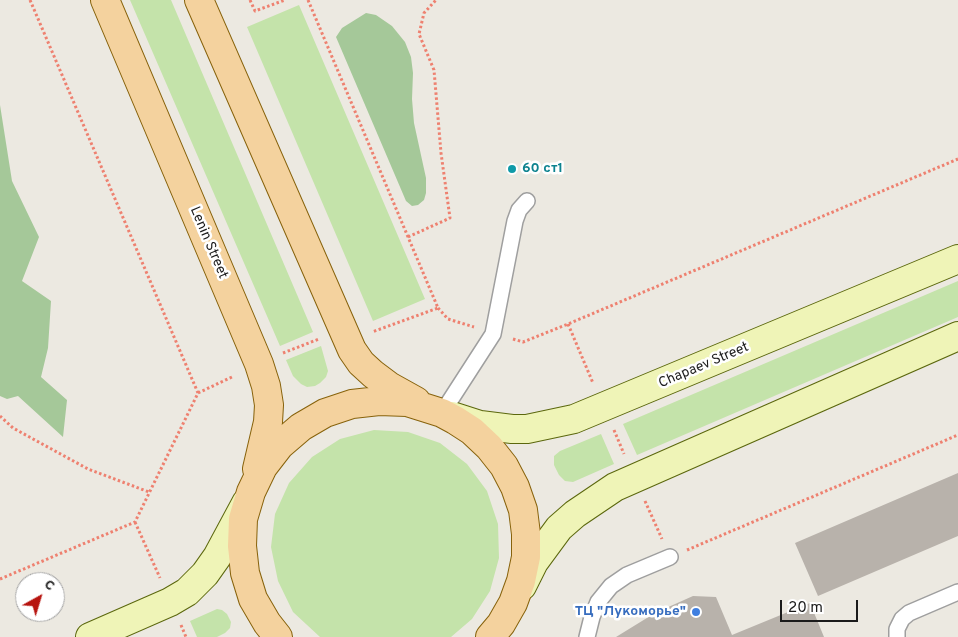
<!DOCTYPE html>
<html>
<head>
<meta charset="utf-8">
<style>
	body { margin:0 }
	#map { position:relative; width:958px; height:637px; overflow:hidden; background:#ece9e1; font-family:Overpass,sans-serif }
	canvas { display:block }
	.north { position:absolute; left:15px; top:572px; width:50px; height:50px; box-sizing:border-box; background:#fff; border:1px solid #a4a4a4; border-radius:50%; rotate:39deg; font-size:14px; font-weight:700; line-height:20px; text-align:center; color:#1b1b1b }
	.north::after { content:''; display:block; margin:auto; width:18px; height:22px; background:#b7140f; clip-path:polygon(50% 0,100% 100%,50% 72%,0 100%) }
	.scale { position:absolute; left:780px; top:600px; width:78px; height:22px; box-sizing:border-box; border:2px solid #1b1b1b; border-top:0; padding-left:6px; font-size:15px; line-height:18px; white-space:nowrap; color:#1b1b1b; -webkit-text-stroke:4px #fff; paint-order:stroke }
</style>
</head>
<body>
<div id="map">
<canvas width="958" height="637"></canvas>
<div class="north">С</div>
<div class="scale">20 m</div>
</div>
<script>
const ctx = document.querySelector('canvas').getContext('2d');
ctx.lineJoin = 'round';
function paint(path, color) {
  ctx.fillStyle = color;
  ctx.fill(path, 'evenodd');
}
function poly(rows) {
  const path = new Path2D();
  for (const r of rows) {
    path.moveTo(r[0], r[1]);
    for (let i = 2; i < r.length; i += 2) path.lineTo(r[i], r[i + 1]);
  }
  return path;
}
function strokePath(path, color, width, dash) {
  ctx.strokeStyle = color;
  ctx.lineWidth = width;
  ctx.lineCap = dash ? 'butt' : 'round';
  ctx.setLineDash(dash || []);
  ctx.stroke(path);
}
function drawText(font, color, halo, rows, align = 'center') {
  ctx.font = font + ' Overpass,sans-serif';
  ctx.lineWidth = 5;
  ctx.setLineDash([]);
  ctx.textBaseline = 'middle';
  ctx.strokeStyle = halo;
  ctx.fillStyle = color;
  for (const [text, x, y, turn = 0] of rows) {
    ctx.save();
    ctx.translate(x, y);
    ctx.rotate((+turn || 0) * Math.PI / 180);
    ctx.textAlign = isNaN(turn) ? turn : align;
    if (halo) ctx.strokeText(text, 0, 0);
    ctx.fillText(text, 0, 0);
    ctx.restore();
  }
}
paint(poly([
	[130,0,171,0,313,332,280,346],
	[299,5,425,299,373,321,247,27],
	[958,281,958,317,637,455,623,424],
	[321,346,328,371,326,377,320,383,315,386,307,387,301,384,293,376,286,360],
	[374,430,408,432,440,443,467,464,487,491,498,524,499,558,490,591,472,619,451,637,320,637,293,612,278,581,271,547,275,514,289,483,312,457,340,439],
	[601,434,614,464,573,482,565,481,559,475,554,465,554,456,560,451],
	[217,609,222,610,227,614,231,622,230,628,225,633,217,637,197,637,190,621]
]), '#c4e3aa');
paint(poly([
	[366,13,376,15,392,26,405,42,411,57,413,73,412,99,414,123,426,178,426,193,424,200,418,205,412,206,406,201,336,37,342,28],
	[0,105,12,181,39,237,22,281,51,301,48,348,41,377,67,400,63,437,18,396,7,399,0,396]
]), '#a5c899');
paint(poly([
	[958,473,958,536,818,596,795,543],
	[693,596,716,597,732,635,810,603,824,637,616,637,655,613]
]), '#b8b2ab');
const lane = poly([
	[442,413,493,334,515,221,519,210,527,201],
	[587,637,592,617,598,602,611,586,627,575,670,557],
	[897,637,897,629,902,619,909,613,958,592]
]);
const secondary = poly([
	[452,416,480,425,512,429,527,429,574,419,958,259],
	[522,586,534,562,559,528,575,514,615,487,958,336],
	[90,637,170,602,187,592,205,574,217,557,246,503]
]);
const primary = poly([
	[105,0,259,364,266,386,269,405,268,422,257,469],
	[199,0,352,350,361,363,373,374,389,386,416,401],
	[278,637,267,623,253,599,245,573,242,546,243,519,251,492,263,467,280,445,301,427,325,413,352,404,379,401,407,402,442,413,455,420,472,431,489,447,504,466,515,487,523,510,526,534,526,557,521,581,513,603,501,624,490,637]
]);
strokePath(lane, '#9f9f9f', 18);
strokePath(secondary, '#5b670d', 30);
strokePath(primary, '#87620b', 30);
strokePath(poly([
	[250,0,255,11,285,0],
	[308,0,438,308,372,332],
	[408,237,450,218,441,153,434,70,419,34,424,13,436,0],
	[438,308,448,319,474,327],
	[568,324,593,383],
	[513,339,523,342,568,324,958,159],
	[283,353,319,339],
	[198,393,234,376],
	[0,416,13,428,88,469,149,492],
	[614,430,624,454],
	[645,501,662,539],
	[135,522,160,578],
	[687,550,958,435],
	[0,579,135,522,198,393,30,0],
	[181,625,186,637]
]), '#ee8170', 3, [2.5, 2.5]);
strokePath(lane, '#fff', 15);
strokePath(secondary, '#eff4b7', 28);
strokePath(primary, '#f4d29e', 28);
for (const [x, y, r, color] of [
	[512,169,5,"#0f9aa8"],
	[696,612,5,"#3f7fe0"]
]) {
  const dot = new Path2D();
  dot.arc(x, y, r, 0, 2 * Math.PI);
  ctx.fillStyle = color;
  ctx.fill(dot);
  strokePath(dot, '#fff', 2);
}
drawText('bold 14px', '#0d838f', '#fff', [
	["60 ст1",522,169]
], 'left');
drawText('14px', '#1b1b1b', '#fff', [
	["Lenin Street",208,243,67],
	["Chapaev Street",704,366,-23]
]);
drawText('bold 14px', '#366cbe', '#fff', [
	["ТЦ \"Лукоморье\"",686,612]
], 'right');
</script>
</body>
</html>
